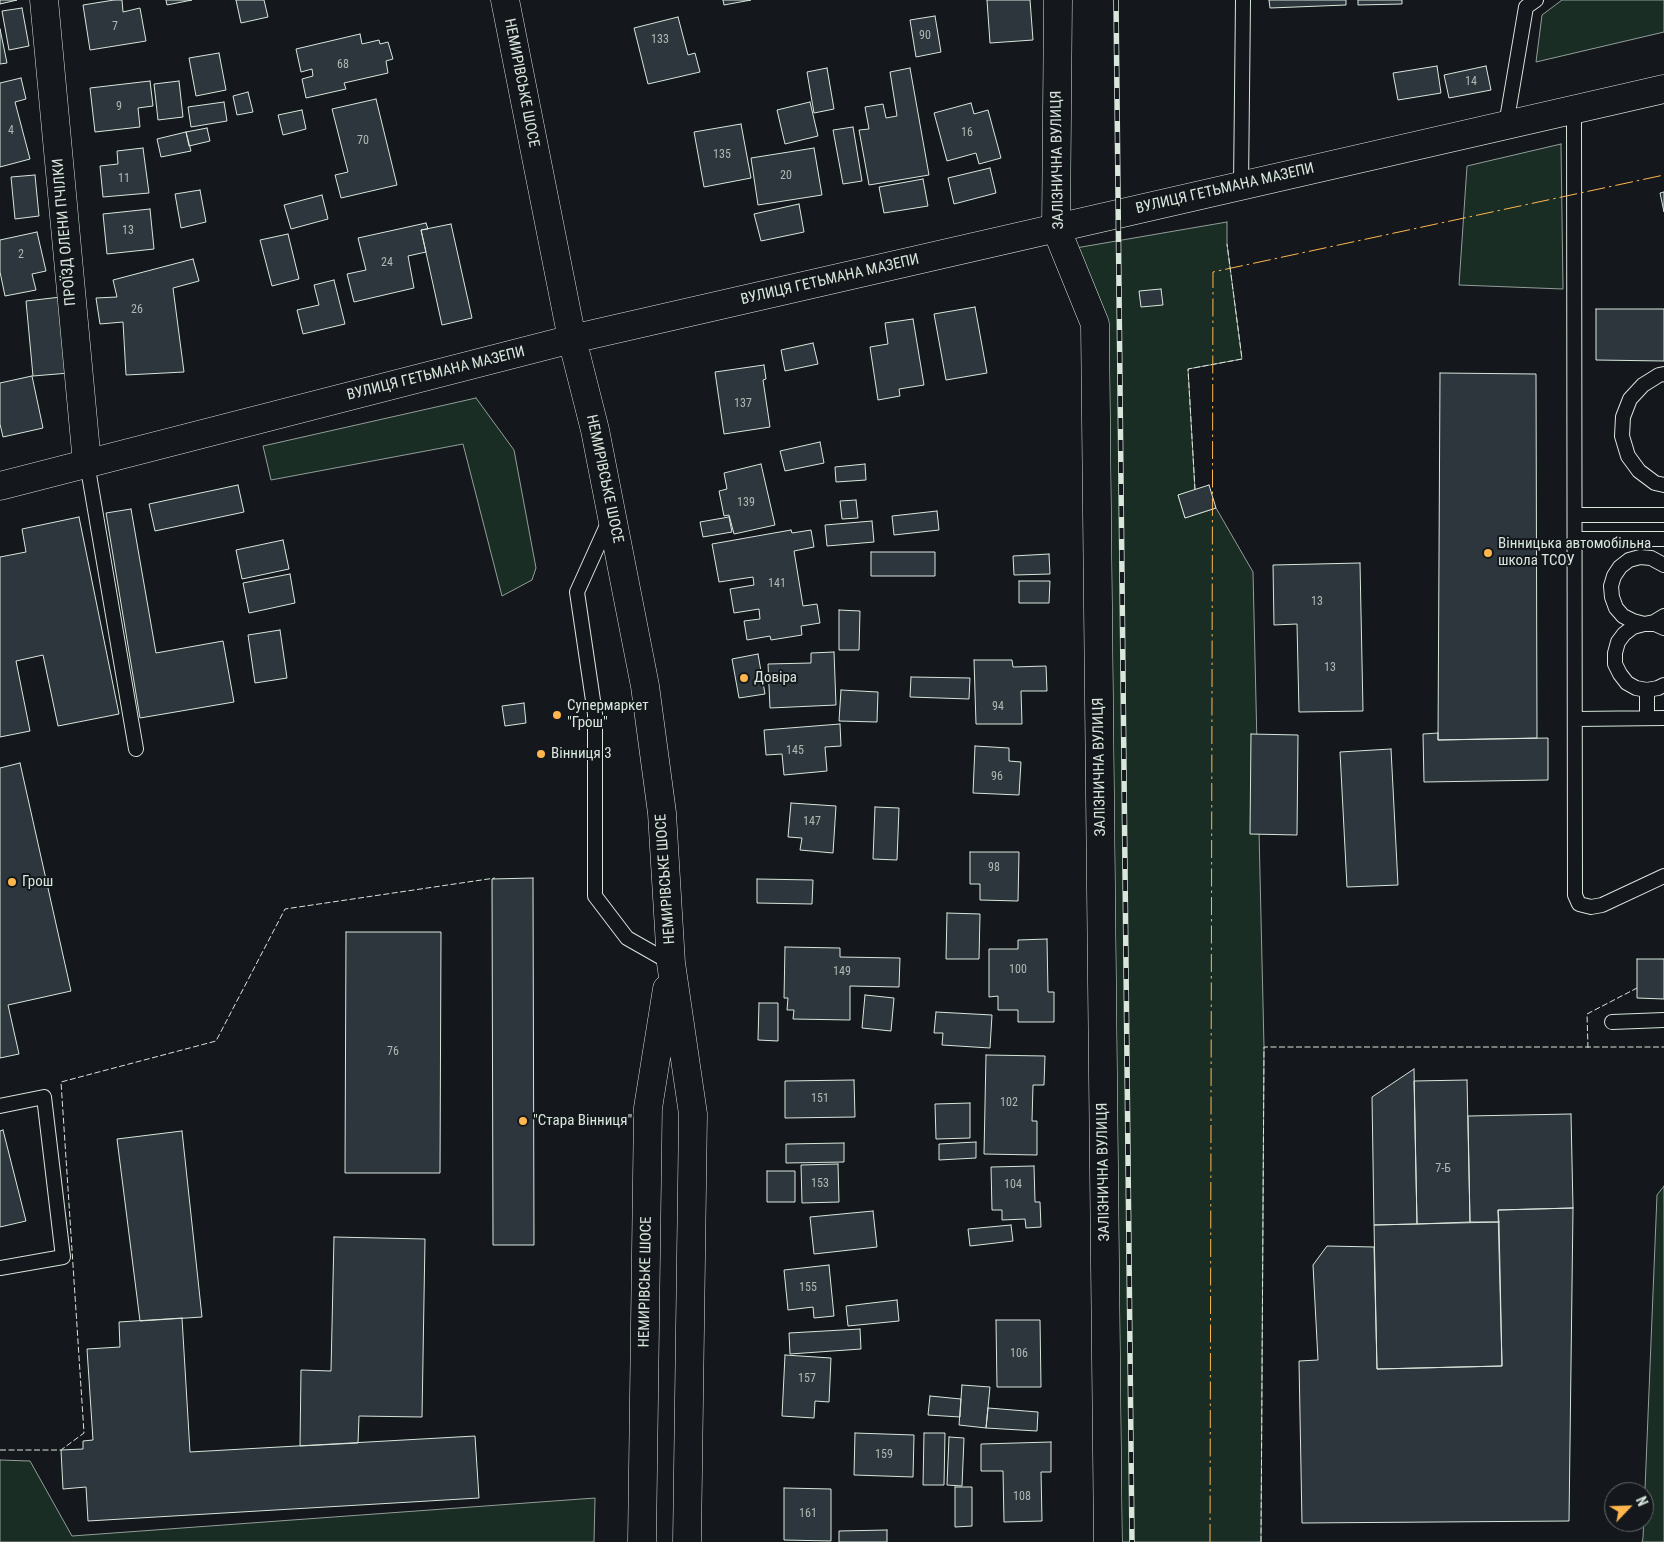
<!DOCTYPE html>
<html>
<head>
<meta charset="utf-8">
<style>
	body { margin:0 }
	#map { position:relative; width:1664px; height:1542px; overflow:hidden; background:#14181c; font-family:"Roboto Condensed",sans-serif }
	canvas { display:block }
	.north { position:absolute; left:1604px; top:1482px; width:50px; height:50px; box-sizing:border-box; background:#14181c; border:1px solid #626a69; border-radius:50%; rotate:66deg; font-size:14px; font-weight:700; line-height:20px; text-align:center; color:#d8e6dc }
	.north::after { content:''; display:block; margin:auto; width:18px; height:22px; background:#ffb74d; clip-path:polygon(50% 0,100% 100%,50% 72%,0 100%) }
</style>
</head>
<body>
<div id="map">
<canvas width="1664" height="1542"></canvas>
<div class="north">N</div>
</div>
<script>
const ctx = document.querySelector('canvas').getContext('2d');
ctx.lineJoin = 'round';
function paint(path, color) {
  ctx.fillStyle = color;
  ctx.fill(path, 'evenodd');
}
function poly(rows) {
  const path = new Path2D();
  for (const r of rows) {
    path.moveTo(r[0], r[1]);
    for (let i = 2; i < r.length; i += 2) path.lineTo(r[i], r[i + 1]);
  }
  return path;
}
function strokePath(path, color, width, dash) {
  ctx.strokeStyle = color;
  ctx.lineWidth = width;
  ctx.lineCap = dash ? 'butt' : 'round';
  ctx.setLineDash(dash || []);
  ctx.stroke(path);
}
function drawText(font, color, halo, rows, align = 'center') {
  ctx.font = font + ' "Roboto Condensed",sans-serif';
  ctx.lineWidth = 4;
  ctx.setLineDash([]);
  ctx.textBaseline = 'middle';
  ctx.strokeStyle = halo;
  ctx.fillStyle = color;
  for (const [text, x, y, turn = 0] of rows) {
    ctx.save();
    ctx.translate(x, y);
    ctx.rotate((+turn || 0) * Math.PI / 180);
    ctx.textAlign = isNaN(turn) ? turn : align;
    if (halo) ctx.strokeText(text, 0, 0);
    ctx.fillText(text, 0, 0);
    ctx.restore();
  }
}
const green = poly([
	[1562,0,1664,0,1664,32,1536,62,1542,15,1562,0],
	[1561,144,1563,289,1459,285,1467,166,1561,144],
	[1227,222,1227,244,1242,359,1188,369,1195,490,1178,495,1185,518,1216,508,1253,572,1264,1047,1261,1542,1108,1542,1095,324,1064,250,1227,222],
	[476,398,514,450,536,568,532,580,502,596,463,444,271,480,263,446,476,398],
	[1664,1186,1664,1542,1642,1542,1643,1538,1657,1195,1664,1186],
	[0,1460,30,1461,72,1536,595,1498,594,1542,0,1542,0,1460]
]);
paint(green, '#1a2d24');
strokePath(green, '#939e99', 1);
const building = poly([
	[0,0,17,0,0,4,0,0],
	[114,0,122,0,123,12,140,8,146,41,90,50,83,5,114,0],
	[166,0,192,0,167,5,166,0],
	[236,0,264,0,268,17,241,23,236,0],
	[723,0,751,0,724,5,723,0],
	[987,0,1030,0,1033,40,990,43,987,0],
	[1269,0,1346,0,1346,5,1270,8,1269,0],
	[1358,0,1402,0,1402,4,1358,5,1358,0],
	[22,8,29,46,9,50,2,11,22,8],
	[935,16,941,52,916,57,910,20,935,16],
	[678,17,688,55,695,53,700,72,648,84,634,28,678,17],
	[0,29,7,63,0,64,0,29],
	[360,34,362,44,379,40,380,44,388,42,393,59,386,61,388,73,344,83,346,89,306,98,302,79,313,76,312,69,301,72,296,49,360,34],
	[219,53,226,90,196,96,189,58,219,53],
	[1437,66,1441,93,1398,100,1393,73,1437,66],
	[1486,66,1491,90,1449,98,1444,75,1486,66],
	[827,68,834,109,814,113,807,72,827,68],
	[910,68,929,175,869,185,859,130,869,129,865,107,883,104,886,118,897,116,890,72,910,68],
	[21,78,26,99,15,102,30,159,0,167,0,83,21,78],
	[150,81,153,106,138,108,140,127,95,132,90,88,150,81],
	[179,81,183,117,158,120,154,84,179,81],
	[248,92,253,112,237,115,233,96,248,92],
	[376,99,397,185,341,198,335,175,348,172,332,109,376,99],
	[224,102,227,121,191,127,188,107,224,102],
	[810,102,818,136,785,144,777,110,810,102],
	[971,103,974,114,988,110,1001,158,979,164,976,153,947,161,934,113,971,103],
	[302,110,306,129,283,135,278,115,302,110],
	[741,124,751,178,704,187,694,132,741,124],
	[853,127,862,181,843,184,833,130,853,127],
	[207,128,210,141,189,146,186,132,207,128],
	[186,132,191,151,161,157,157,139,186,132],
	[143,148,149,193,103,197,100,166,118,164,117,151,143,148],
	[814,148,822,195,758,205,751,158,814,148],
	[990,168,996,193,954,204,948,178,990,168],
	[35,175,39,216,15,219,11,177,35,175],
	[923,179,928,206,884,213,879,187,923,179],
	[200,190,206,222,181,228,175,194,200,190],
	[1664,192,1664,212,1660,193,1664,192],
	[322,195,328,219,291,229,284,205,322,195],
	[799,204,804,232,761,241,754,214,799,204],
	[150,209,154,249,107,254,103,214,150,209],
	[426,223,428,229,421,230,426,252,408,256,414,288,354,302,347,274,366,270,358,238,426,223],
	[451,224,472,318,442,325,421,230,451,224],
	[37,232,46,271,32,274,36,290,5,296,0,272,0,240,37,232],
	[288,234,299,279,272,286,260,240,288,234],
	[193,259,199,281,173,288,184,372,126,375,123,322,100,324,96,298,117,297,113,280,193,259],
	[334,280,345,324,303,334,297,310,319,305,314,285,334,280],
	[1161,289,1163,305,1141,307,1139,291,1161,289],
	[61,297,69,373,33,376,26,301,61,297],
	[975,307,987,373,946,380,934,314,975,307],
	[1596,309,1664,309,1664,361,1596,360,1596,309],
	[913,319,924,385,899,389,900,396,878,400,870,347,888,344,885,323,913,319],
	[813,343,818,364,785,371,781,350,813,343],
	[764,365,766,379,763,380,770,427,724,434,715,372,764,365],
	[1440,373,1536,374,1537,738,1438,740,1440,373],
	[32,376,43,428,3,437,0,424,0,383,32,376],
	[820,442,824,463,785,471,780,451,820,442],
	[761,464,775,525,734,534,729,515,724,516,719,491,727,489,724,473,761,464],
	[865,464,866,480,836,482,835,467,865,464],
	[238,485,244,512,155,531,149,504,238,485],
	[1209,485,1216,508,1185,518,1178,495,1209,485],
	[856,500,858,518,842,519,840,501,856,500],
	[131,509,156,653,223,641,234,702,140,718,106,513,131,509],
	[937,511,939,530,894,535,892,516,937,511],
	[79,517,119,714,58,726,43,655,16,661,30,731,0,737,0,557,26,552,22,529,79,517],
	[729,517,732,532,703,537,700,522,729,517],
	[872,521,874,542,827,546,825,525,872,521],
	[791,530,792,533,811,530,814,547,794,551,803,606,817,604,820,623,801,626,802,635,771,640,770,636,747,640,744,621,760,619,759,609,734,613,730,589,754,585,753,577,719,582,712,544,791,530],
	[283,540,289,569,242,579,236,550,283,540],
	[871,552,935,552,935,576,871,576,871,552],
	[1049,554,1050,574,1014,575,1013,556,1049,554],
	[1360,563,1363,711,1299,712,1297,624,1274,625,1273,565,1360,563],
	[290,574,295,603,249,613,243,583,290,574],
	[1019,581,1050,581,1049,603,1019,603,1019,581],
	[839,610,860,611,859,650,839,650,839,610],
	[280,630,287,678,255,683,248,635,280,630],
	[834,652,836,705,770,708,768,664,811,663,811,653,834,652],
	[758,654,765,694,739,698,732,659,758,654],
	[974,660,1012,660,1013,667,1046,666,1047,691,1021,691,1022,724,976,724,974,660],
	[911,677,970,678,969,699,910,697,911,677],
	[841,690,878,692,877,722,839,721,841,690],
	[524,703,526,723,505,726,502,706,524,703],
	[840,724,841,746,825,747,827,771,784,775,782,754,766,755,764,730,840,724],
	[1438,733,1438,740,1548,738,1548,780,1424,782,1423,734,1438,733],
	[1251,734,1298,735,1297,835,1250,834,1251,734],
	[975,746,1009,748,1009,761,1021,762,1019,795,973,793,975,746],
	[1391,749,1398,885,1347,887,1340,752,1391,749],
	[20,763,71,991,8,1005,19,1054,0,1058,0,768,20,763],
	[791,803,836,806,833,853,800,850,802,838,788,837,791,803],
	[875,807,899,808,897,860,873,859,875,807],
	[970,852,1019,852,1018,901,980,900,980,884,970,884,970,852],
	[533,878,534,1245,493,1245,492,879,533,878],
	[757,879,813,880,812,904,757,903,757,879],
	[947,913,980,914,979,959,946,959,947,913],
	[346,932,441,932,440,1173,345,1173,346,932],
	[1047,939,1048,992,1054,992,1054,1022,1018,1022,1018,1010,998,1010,998,996,989,997,989,949,1018,949,1018,940,1047,939],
	[785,947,840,948,840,957,900,958,899,987,850,986,850,1020,793,1019,794,1010,787,1010,788,998,784,998,785,947],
	[1637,959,1664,959,1664,999,1637,998,1637,959],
	[865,995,894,998,891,1031,862,1028,865,995],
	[759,1003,778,1003,778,1041,758,1040,759,1003],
	[936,1012,992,1015,990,1048,942,1045,943,1033,934,1033,936,1012],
	[986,1055,1045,1056,1044,1085,1033,1085,1032,1121,1037,1121,1037,1155,984,1154,986,1055],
	[1414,1069,1417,1224,1374,1225,1372,1097,1414,1069],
	[854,1080,855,1117,785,1118,785,1081,854,1080],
	[1467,1080,1470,1222,1417,1224,1414,1081,1467,1080],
	[970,1103,970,1138,936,1139,935,1104,970,1103],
	[1571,1114,1573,1208,1498,1210,1499,1222,1470,1222,1468,1116,1571,1114],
	[3,1130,26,1221,0,1227,0,1131,3,1130],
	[182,1131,202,1317,140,1321,117,1139,182,1131],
	[976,1142,976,1158,939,1160,939,1144,976,1142],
	[844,1143,844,1162,786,1163,786,1144,844,1143],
	[838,1164,839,1202,802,1203,801,1165,838,1164],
	[1034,1166,1035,1202,1040,1202,1041,1227,1026,1228,1025,1219,1002,1220,1002,1210,992,1210,991,1167,1034,1166],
	[767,1171,795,1171,795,1202,767,1202,767,1171],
	[1573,1208,1569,1521,1302,1523,1299,1361,1318,1360,1313,1265,1327,1246,1374,1247,1377,1369,1502,1366,1498,1210,1573,1208],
	[873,1211,877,1247,814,1254,810,1217,873,1211],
	[1499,1222,1502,1366,1377,1369,1374,1225,1499,1222],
	[1011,1225,1013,1241,970,1246,968,1229,1011,1225],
	[334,1237,425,1239,422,1417,359,1416,358,1443,300,1446,301,1370,331,1371,334,1237],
	[829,1265,834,1316,814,1318,813,1307,788,1310,784,1270,829,1265],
	[897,1300,899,1321,848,1326,846,1306,897,1300],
	[182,1318,190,1452,475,1436,479,1498,88,1521,86,1487,63,1489,61,1450,83,1449,83,1441,93,1440,87,1349,120,1347,119,1322,182,1318],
	[996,1320,1040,1320,1041,1387,997,1387,996,1320],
	[860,1329,861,1349,790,1354,789,1333,860,1329],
	[785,1355,831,1358,829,1402,815,1401,814,1418,782,1416,785,1355],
	[962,1385,990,1387,986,1428,959,1425,962,1385],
	[930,1396,961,1399,960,1417,928,1415,930,1396],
	[988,1408,1038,1412,1037,1431,986,1428,988,1408],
	[855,1433,914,1435,913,1477,854,1475,855,1433],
	[924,1433,945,1433,944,1485,923,1485,924,1433],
	[949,1437,964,1438,962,1486,947,1485,949,1437],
	[1051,1442,1051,1472,1041,1472,1042,1521,1004,1522,1003,1471,981,1471,981,1444,1051,1442],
	[955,1487,972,1487,972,1526,955,1527,955,1487],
	[784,1488,831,1489,831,1541,784,1540,784,1488],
	[887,1530,887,1542,839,1542,839,1531,887,1530]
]);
paint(building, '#2c363c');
strokePath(building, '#d8e6dc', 1);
const lane = poly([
	[1574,110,1575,895,1579,904,1591,907,1602,905,1664,876],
	[1506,125,1526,7,1536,0],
	[1241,186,1243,0],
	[1664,374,1659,375,1643,385,1630,399,1623,417,1622,436,1628,456,1639,471,1655,483,1664,485],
	[87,463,136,749],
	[1575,515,1664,515],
	[609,521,577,592,595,714,595,896,627,938,671,963],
	[1575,539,1664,539],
	[1664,565,1651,558,1640,557,1629,560,1620,567,1614,576,1611,586,1612,597,1616,608,1623,616,1633,621,1644,624,1654,622,1664,616],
	[1664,628,1655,624,1644,624,1633,627,1624,634,1618,642,1615,653,1615,664,1620,674,1627,683,1636,688,1647,690,1658,688,1664,685],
	[1647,690,1647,718],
	[1575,719,1664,718],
	[1612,1022,1664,1020],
	[0,1106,44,1097,63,1257,0,1268]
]);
const street = poly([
	[44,0,87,463],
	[1058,0,1056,228,1095,324,1108,1542]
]);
const secondary = poly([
	[0,486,572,339]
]);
const primary = poly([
	[505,0,572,339,595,430,645,686,662,813,671,963,693,1114,687,1542],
	[572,339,1664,89],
	[642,1542,648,1108,667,989]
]);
strokePath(lane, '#d8e6dc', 16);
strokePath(street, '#d8e6dc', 29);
strokePath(secondary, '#d8e6dc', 29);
strokePath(primary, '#d8e6dc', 29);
strokePath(lane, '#14181c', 14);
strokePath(street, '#14181c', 28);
strokePath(secondary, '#14181c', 28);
strokePath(primary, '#14181c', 28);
const rail = poly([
	[1116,0,1132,1542]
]);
strokePath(rail, '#d8e6dc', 5.5);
strokePath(rail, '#14181c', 4, [11]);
strokePath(poly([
	[1195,490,1188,369,1242,359,1227,244],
	[1588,1048,1587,1014,1637,988],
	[0,1450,61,1450,84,1433,61,1082,216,1041,285,909,495,878],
	[1261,1542,1264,1047,1664,1047]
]), '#d8e6dc', 1, [6, 2.5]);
strokePath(poly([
	[1210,1542,1213,272,1664,175]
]), '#ffb74d', 1, [18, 4, 2.5, 4]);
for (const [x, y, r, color] of [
	[1488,553,5,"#ffb74d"],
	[744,678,5,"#ffb74d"],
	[557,715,5,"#ffb74d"],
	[541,754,5,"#ffb74d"],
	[12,882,5,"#ffb74d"],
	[523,1121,5,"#ffb74d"]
]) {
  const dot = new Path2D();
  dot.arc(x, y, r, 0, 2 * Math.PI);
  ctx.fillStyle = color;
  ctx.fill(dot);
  strokePath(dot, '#14181c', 2);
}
drawText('12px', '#adbab4', null, [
	["7",115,27],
	["90",925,36],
	["133",660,40],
	["68",343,65],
	["14",1471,82],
	["9",119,107],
	["4",11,131],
	["16",967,133],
	["70",363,141],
	["135",722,155],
	["20",786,176],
	["11",124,179],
	["13",128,231],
	["2",21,255],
	["24",387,263],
	["26",137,310],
	["137",743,404],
	["139",746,503],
	["141",777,584],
	["13",1317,602],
	["13",1330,668],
	["94",998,707],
	["145",795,751],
	["96",997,777],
	["147",812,822],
	["98",994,868],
	["100",1018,970],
	["149",842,972],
	["76",393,1052],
	["151",820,1099],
	["102",1009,1103],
	["7-Б",1443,1169],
	["153",820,1184],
	["104",1013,1185],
	["155",808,1288],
	["106",1019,1354],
	["157",807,1379],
	["159",884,1455],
	["108",1022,1497],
	["161",808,1514]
]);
drawText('15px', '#d8e6dc', '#14181c', [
	["НЕМИРІВСЬКЕ ШОСЕ",521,83,79],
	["ЗАЛІЗНИЧНА ВУЛИЦЯ",1058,160,-91],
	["ВУЛИЦЯ ГЕТЬМАНА МАЗЕПИ",1225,189,-13],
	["ПРОЇЗД ОЛЕНИ ПЧІЛКИ",65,232,-95],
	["ВУЛИЦЯ ГЕТЬМАНА МАЗЕПИ",830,280,-13],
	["ВУЛИЦЯ ГЕТЬМАНА МАЗЕПИ",436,374,-14],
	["НЕМИРІВСЬКЕ ШОСЕ",604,479,78],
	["ЗАЛІЗНИЧНА ВУЛИЦЯ",1100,767,-91],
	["НЕМИРІВСЬКЕ ШОСЕ",666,879,-94],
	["ЗАЛІЗНИЧНА ВУЛИЦЯ",1104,1172,-91],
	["НЕМИРІВСЬКЕ ШОСЕ",646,1282,-89]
]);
drawText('15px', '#d8e6dc', '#14181c', [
	["Вінницька автомобільна",1498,544],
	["школа ТСОУ",1498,561],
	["Довіра",754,678],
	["Супермаркет",567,706],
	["\"Грош\"",567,723],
	["Вінниця 3",551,754],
	["Грош",22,882],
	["\"Стара Вінниця\"",533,1121]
], 'left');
</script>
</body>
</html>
